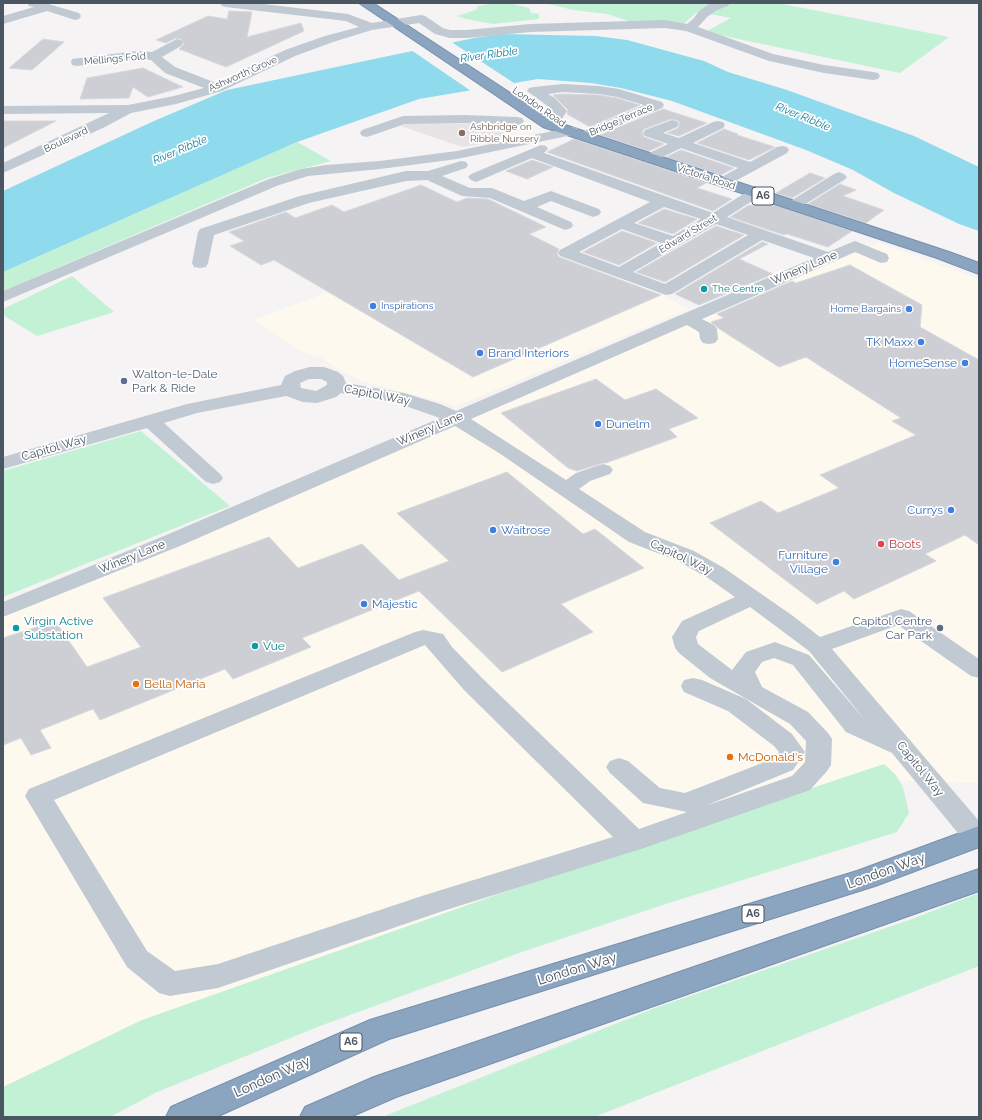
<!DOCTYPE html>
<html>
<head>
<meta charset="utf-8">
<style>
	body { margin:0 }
	#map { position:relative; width:982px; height:1120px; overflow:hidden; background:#f5f3f3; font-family:Raleway,sans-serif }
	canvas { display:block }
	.frame { position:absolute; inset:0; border:4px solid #4a5661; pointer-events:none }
</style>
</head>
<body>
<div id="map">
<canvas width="982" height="1120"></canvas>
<div class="frame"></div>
</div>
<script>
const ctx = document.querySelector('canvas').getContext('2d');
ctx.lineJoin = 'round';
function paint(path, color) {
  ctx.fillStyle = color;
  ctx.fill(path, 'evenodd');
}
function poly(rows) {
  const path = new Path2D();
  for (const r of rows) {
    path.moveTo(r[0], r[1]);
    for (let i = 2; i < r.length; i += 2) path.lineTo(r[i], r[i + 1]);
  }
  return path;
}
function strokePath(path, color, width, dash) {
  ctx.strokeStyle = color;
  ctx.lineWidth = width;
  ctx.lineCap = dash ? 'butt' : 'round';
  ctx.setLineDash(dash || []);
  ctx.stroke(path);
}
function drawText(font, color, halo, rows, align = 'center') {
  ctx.font = font + ' Raleway,sans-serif';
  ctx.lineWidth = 3.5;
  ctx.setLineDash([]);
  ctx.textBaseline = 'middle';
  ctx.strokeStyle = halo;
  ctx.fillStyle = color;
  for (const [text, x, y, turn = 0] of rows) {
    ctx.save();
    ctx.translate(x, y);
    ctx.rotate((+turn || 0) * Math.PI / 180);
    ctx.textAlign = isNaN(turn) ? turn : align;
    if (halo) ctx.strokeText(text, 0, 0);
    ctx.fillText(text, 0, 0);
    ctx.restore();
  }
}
paint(poly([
	[497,204,546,227,530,234,554,246,547,249,610,281,623,276,689,309,457,406,361,381,337,369,322,357,301,351,253,320,393,268],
	[879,243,979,279,979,783,903,781,878,766,564,871,142,1020,3,1087,3,612]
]), '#fdf9ef');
paint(poly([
	[410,123,502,124,505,140,462,147,401,126]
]), '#e6e4e5');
paint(poly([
	[495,3,509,3,529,8,531,13,539,14,539,19,493,24,466,19,457,16,476,10,478,6],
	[544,3,715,3,696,13,682,25,641,25,607,14,573,10],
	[726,3,778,3,949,37,900,73,705,32,731,18,710,14,717,7],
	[297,142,331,161,267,178,3,291,3,272],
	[72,276,114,312,37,336,3,315,3,309],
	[141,431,230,506,3,597,3,471],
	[884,764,895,774,903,787,909,813,897,832,672,902,522,952,320,1026,157,1092,110,1117,3,1117,3,1087,142,1020,564,871],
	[979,893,979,966,594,1117,382,1117,655,1008,912,919]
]), '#c3f1d5');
paint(poly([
	[502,34,596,36,627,40,704,61,728,72,787,90,914,136,979,167,979,231,959,224,894,193,853,170,806,150,672,101,621,88,591,83,538,79,419,99,297,142,3,272,3,191,154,121,227,90,474,38]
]), '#90daee');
paint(poly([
	[450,41,514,83,471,91,411,50]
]), '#f5f3f3');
const building = poly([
	[229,11,252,12,247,37,301,23,304,31,226,67,179,49,184,44,181,39,176,38,166,43,156,40,208,16,227,19,229,11],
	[43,39,64,42,32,70,9,68,43,39],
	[143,68,183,87,148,97,133,87,129,98,80,99,87,78,143,68],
	[563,94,599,95,617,98,640,105,590,127,567,114,568,110,553,95,563,94],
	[663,109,707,123,679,136,667,133,678,128,680,123,677,120,671,119,644,129,642,132,644,137,664,144,649,151,600,135,663,109],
	[3,121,56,121,3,148,3,121],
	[724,129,738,134,737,135,775,147,749,160,697,143,724,129],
	[574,139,706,183,697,188,732,199,713,211,547,152,574,139],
	[681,150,734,168,721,175,666,157,681,150],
	[532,160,553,167,527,179,506,171,532,160],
	[810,173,825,178,792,198,776,193,810,173],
	[840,184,856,190,843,196,884,210,866,223,808,204,840,184],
	[421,185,457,202,467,198,488,199,546,227,529,234,559,249,557,254,559,257,661,295,473,377,274,260,261,265,230,246,244,241,229,232,286,212,295,218,332,205,344,212,421,185],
	[762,201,852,231,828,247,787,234,784,235,730,217,749,205,753,206,762,201],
	[664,209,697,219,673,234,638,223,664,209],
	[716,226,744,235,665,282,636,272,716,226],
	[622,231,657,243,619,265,583,252,622,231],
	[762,242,768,244,739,259,773,274,699,305,675,294,762,242],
	[850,265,922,305,920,327,979,360,979,545,965,535,925,554,936,561,906,575,854,599,844,591,817,604,710,523,761,501,778,513,839,488,820,475,916,435,892,421,901,418,806,357,779,367,718,328,711,322,724,318,717,314,792,281,796,283,850,265],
	[596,379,625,400,656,389,698,418,669,429,677,437,606,463,603,463,577,471,568,468,501,413,596,379],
	[507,472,583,534,595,529,644,568,561,604,593,632,502,672,419,591,302,638,311,647,233,679,225,669,100,720,93,709,40,730,51,748,31,755,21,738,3,745,3,638,55,621,87,667,141,647,103,598,269,537,298,568,362,544,399,580,449,561,397,513,507,472]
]);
paint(building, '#cdcfd5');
strokePath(building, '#d7d9de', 1);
const highway = poly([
	[359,3,373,3,553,121,949,252,979,263,979,274,937,258,543,127,359,3],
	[979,826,979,847,875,886,389,1039,216,1117,166,1117,171,1107,370,1020,857,871,979,826],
	[979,869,979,891,396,1097,350,1117,300,1117,305,1107,374,1077,979,869]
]);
strokePath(highway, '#7690ad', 2);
paint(poly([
	[27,3,45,3,79,13,81,16,79,19,75,20,47,11,3,24,3,16,34,7,29,6,27,3],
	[220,3,255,3,348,14,372,23,421,15,425,16,443,28,450,30,467,30,530,24,665,20,687,24,694,18,699,11,709,4,730,3,728,6,717,10,707,17,698,27,773,54,824,65,873,72,878,73,880,76,878,79,873,80,824,73,769,61,686,31,665,28,530,32,467,38,450,38,435,34,419,23,372,30,333,42,295,56,222,91,176,104,131,113,103,128,3,173,3,163,109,113,3,114,3,106,128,105,174,96,204,88,165,73,151,60,137,59,77,66,72,65,71,62,72,59,137,51,152,52,177,39,181,40,183,43,181,46,162,57,175,67,216,83,285,50,325,36,359,27,346,21,226,7,222,6,220,3],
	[563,84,599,86,619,89,662,102,664,105,662,108,584,140,579,139,577,136,579,133,644,105,617,97,599,94,563,92,548,94,555,98,567,111,561,120,556,121,551,120,549,117,553,112,545,104,527,91,529,88,534,87,563,84],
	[465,115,517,117,522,118,524,121,522,124,517,125,465,123,405,124,367,137,362,136,360,133,362,130,403,116,465,115],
	[672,120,677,121,679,124,677,127,663,133,679,138,713,122,718,121,723,122,725,125,723,128,693,143,750,162,777,147,782,146,787,147,789,150,787,153,728,185,723,187,718,185,715,182,718,179,738,168,681,148,655,161,650,162,645,161,643,158,645,155,668,144,645,136,643,133,645,130,672,120],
	[572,127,577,128,579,131,577,134,457,159,380,169,308,176,279,185,3,302,3,291,269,179,301,169,326,165,380,161,457,151,572,127],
	[541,145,546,146,548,149,544,153,713,213,750,190,755,188,760,190,763,193,760,196,727,217,828,252,855,241,887,254,889,258,887,262,881,263,855,252,702,319,714,325,717,329,718,339,715,343,709,344,703,343,700,339,699,332,687,325,471,419,566,480,576,473,596,466,603,464,610,466,613,470,610,474,590,481,579,489,645,532,694,551,724,568,793,616,820,637,901,609,909,611,979,659,979,678,971,676,898,625,832,649,979,821,979,846,967,844,892,753,846,732,793,665,774,658,762,662,755,672,762,687,808,712,828,733,832,739,831,765,827,771,810,790,644,848,443,911,218,988,170,996,159,993,127,967,25,796,29,789,415,632,423,630,443,634,452,647,482,678,639,829,687,812,643,803,610,773,606,767,610,761,619,758,628,761,660,788,685,793,775,758,779,752,774,746,728,711,684,692,681,686,684,680,693,678,702,680,746,699,792,734,805,752,793,770,705,806,792,776,805,762,806,741,790,724,710,678,679,653,675,648,672,637,682,621,735,597,708,578,678,561,629,542,499,453,455,426,180,546,3,617,3,602,164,536,440,418,394,402,341,393,336,397,317,403,303,402,286,396,197,413,164,423,220,474,223,478,220,482,213,484,206,482,147,428,3,469,3,457,187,404,281,385,285,376,295,371,310,367,324,367,338,372,343,376,346,383,404,393,440,404,456,411,814,258,762,240,672,294,666,295,560,256,558,253,560,250,650,202,532,158,481,180,476,182,471,180,468,177,471,174,541,145],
	[664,207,701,219,673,236,634,223,664,207],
	[716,224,748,235,665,284,633,272,716,224],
	[622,229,661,243,619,267,579,252,622,229],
	[309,379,321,379,327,382,327,385,316,391,301,388,300,383,309,379],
	[750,607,809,651,866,721,809,655,775,642,746,652,732,670,698,644,696,637,699,631,750,607],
	[425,645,464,690,613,837,425,895,218,964,175,971,147,951,54,800,425,645],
	[461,161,466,162,468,165,466,168,442,176,470,188,492,188,524,201,551,191,599,209,601,212,599,215,593,217,551,201,537,207,571,222,573,225,571,228,565,230,490,198,462,196,427,180,406,181,309,203,214,235,208,263,206,267,200,268,194,267,192,263,198,232,200,229,300,196,406,171,428,171,461,161],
	[839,172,844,174,847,177,844,180,799,208,794,210,789,208,786,205,789,202,834,174,839,172]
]), '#c1cad2');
paint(highway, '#8ba5c1');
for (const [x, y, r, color] of [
	[462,133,4,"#8d6e63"],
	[704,289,4,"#0f9aa8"],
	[373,306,4,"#3f7fe0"],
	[909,309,4,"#3f7fe0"],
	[921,342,4,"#3f7fe0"],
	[480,353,4,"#3f7fe0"],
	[965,363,4,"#3f7fe0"],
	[124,381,4,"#5c6f8a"],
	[598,424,4,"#3f7fe0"],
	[951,510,4,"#3f7fe0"],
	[493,530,4,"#3f7fe0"],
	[881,544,4,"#e0444e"],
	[836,562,4,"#3f7fe0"],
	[364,604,4,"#3f7fe0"],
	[16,628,4,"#0f9aa8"],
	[940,628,4,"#5c6f8a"],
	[255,646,4,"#0f9aa8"],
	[136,684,4,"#e8710a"],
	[730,757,4,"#e8710a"]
]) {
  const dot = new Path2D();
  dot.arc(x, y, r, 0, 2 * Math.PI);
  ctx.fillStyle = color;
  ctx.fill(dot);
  strokePath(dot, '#fff', 1.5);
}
drawText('10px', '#4a5661', '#fff', [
	["Mellings Fold",115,59,-5],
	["Ashworth Grove",243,74,-24],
	["London Road",539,107,35],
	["Bridge Terrace",621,120,-23],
	["Boulevard",66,140,-25],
	["Victoria Road",706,177,18],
	["Edward Street",688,234,-31]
]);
drawText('10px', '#785e54', '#fff', [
	["Ashbridge on",470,127],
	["Ribble Nursery",470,139]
], 'left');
drawText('10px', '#0d838f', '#fff', [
	["The Centre",712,289]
], 'left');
drawText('10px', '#366cbe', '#fff', [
	["Inspirations",381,306],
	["Home Bargains",901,309,"right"]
], 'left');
drawText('italic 11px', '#0c7c9b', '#fff', [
	["River Ribble",489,55,-8],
	["River Ribble",803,117,22],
	["River Ribble",180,150,-23]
]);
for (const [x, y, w] of [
	[763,196,22],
	[753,914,22],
	[351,1042,22]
]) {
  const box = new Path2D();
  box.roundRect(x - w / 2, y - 9, w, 18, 3);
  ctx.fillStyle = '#fff';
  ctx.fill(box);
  strokePath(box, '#4a5661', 1);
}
drawText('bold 11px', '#4a5661', null, [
	["A6",763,196],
	["A6",753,914],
	["A6",351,1042]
]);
drawText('12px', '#4a5661', '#fff', [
	["Winery Lane",804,268,-23],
	["Capitol Way",377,395,11],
	["Winery Lane",430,429,-23],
	["Capitol Way",54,448,-16],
	["Winery Lane",132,557,-22],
	["Capitol Way",681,557,25],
	["Capitol Way",920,769,51]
]);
drawText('12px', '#366cbe', '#fff', [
	["TK Maxx",913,342],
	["Brand Interiors",488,353,"left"],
	["HomeSense",957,363],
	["Dunelm",606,424,"left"],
	["Currys",943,510],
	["Waitrose",501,530,"left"],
	["Furniture",828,555],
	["Village",828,569],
	["Majestic",372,604,"left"]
], 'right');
drawText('12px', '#4e5e75', '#fff', [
	["Walton-le-Dale",132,374],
	["Park & Ride",132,388],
	["Capitol Centre",932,621,"right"],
	["Car Park",932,635,"right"]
], 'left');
drawText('12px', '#be3a42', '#fff', [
	["Boots",889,544]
], 'left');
drawText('12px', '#0d838f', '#fff', [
	["Virgin Active",24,621],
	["Substation",24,635],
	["Vue",263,646]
], 'left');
drawText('12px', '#c56008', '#fff', [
	["Bella Maria",144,684],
	["McDonald's",738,757]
], 'left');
drawText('14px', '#4a5661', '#fff', [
	["London Way",886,871,-20],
	["London Way",577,969,-17],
	["London Way",272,1077,-24]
]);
</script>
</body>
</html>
